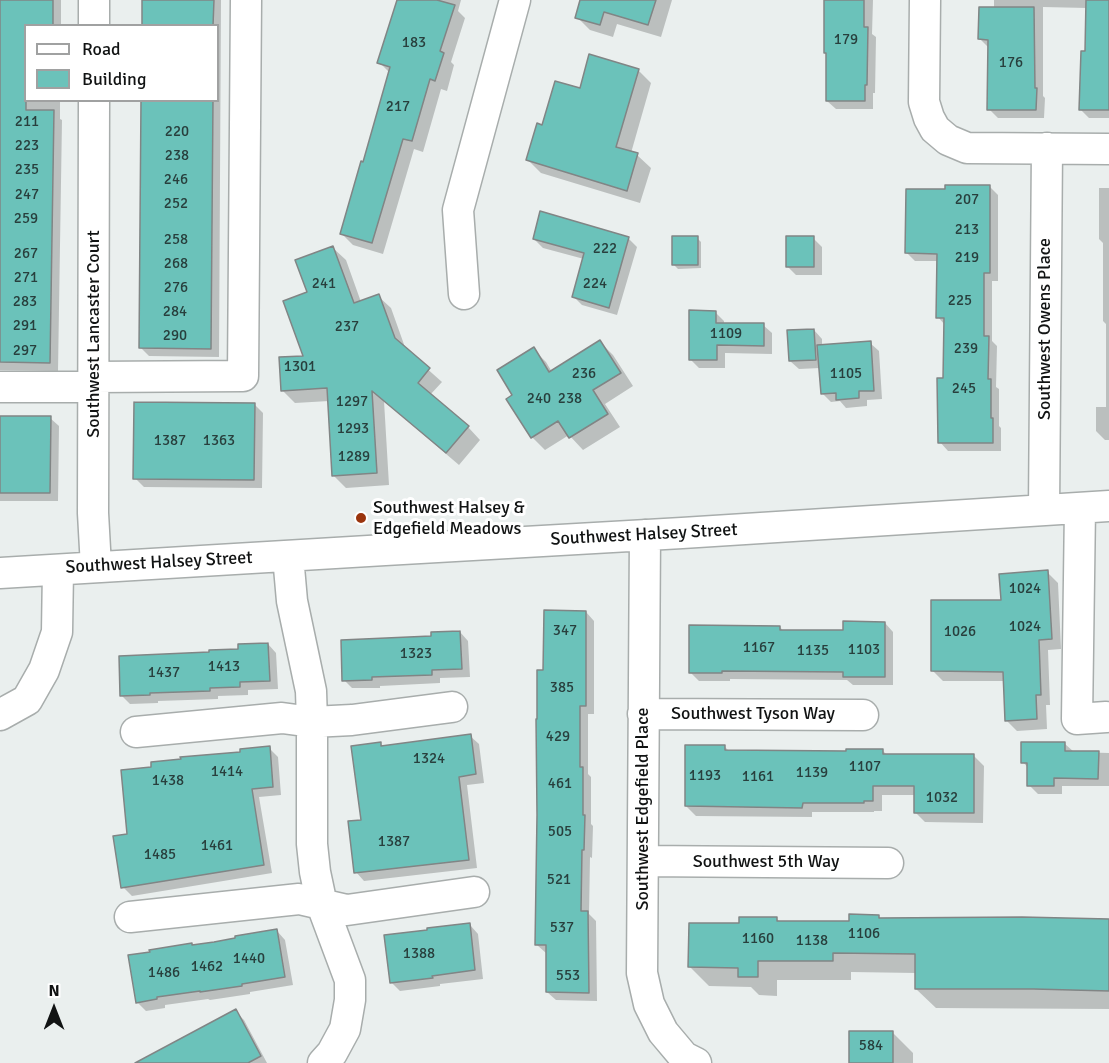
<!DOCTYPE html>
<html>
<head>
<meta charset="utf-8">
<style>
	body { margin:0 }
	#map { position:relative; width:1109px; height:1063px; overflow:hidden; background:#eaefee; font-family:Signika,sans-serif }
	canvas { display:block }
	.legend { position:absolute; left:24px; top:24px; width:195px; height:78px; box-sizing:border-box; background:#fff; border:2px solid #a0a1a1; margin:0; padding:8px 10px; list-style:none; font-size:18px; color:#111313 }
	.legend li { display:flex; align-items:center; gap:12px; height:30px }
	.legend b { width:30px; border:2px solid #a0a1a1 }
	.north { position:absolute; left:24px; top:979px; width:60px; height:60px; -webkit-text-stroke:4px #fff; paint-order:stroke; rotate:0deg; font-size:16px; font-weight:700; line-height:24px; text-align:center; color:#111313 }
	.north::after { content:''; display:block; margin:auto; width:21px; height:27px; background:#111313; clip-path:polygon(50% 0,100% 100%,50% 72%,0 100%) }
</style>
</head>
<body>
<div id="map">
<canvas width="1109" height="1063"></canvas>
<ul class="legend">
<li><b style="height:8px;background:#fff"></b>Road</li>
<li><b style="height:16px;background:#6bc2ba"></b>Building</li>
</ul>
<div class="north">N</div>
</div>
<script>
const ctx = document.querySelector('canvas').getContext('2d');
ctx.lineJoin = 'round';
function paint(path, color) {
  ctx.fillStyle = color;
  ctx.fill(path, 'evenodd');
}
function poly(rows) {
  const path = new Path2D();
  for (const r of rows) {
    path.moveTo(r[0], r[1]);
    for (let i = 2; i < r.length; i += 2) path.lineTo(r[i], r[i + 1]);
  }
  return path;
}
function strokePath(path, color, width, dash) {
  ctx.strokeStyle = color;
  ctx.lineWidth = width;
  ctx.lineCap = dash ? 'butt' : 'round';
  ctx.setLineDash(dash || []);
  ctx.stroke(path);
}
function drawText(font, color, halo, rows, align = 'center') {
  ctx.font = font + ' Signika,sans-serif';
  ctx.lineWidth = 6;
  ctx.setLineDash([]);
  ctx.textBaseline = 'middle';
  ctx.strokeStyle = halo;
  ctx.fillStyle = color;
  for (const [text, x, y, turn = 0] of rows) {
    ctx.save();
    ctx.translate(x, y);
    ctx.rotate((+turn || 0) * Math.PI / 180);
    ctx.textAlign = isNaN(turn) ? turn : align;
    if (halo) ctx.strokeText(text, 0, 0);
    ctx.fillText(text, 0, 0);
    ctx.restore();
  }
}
paint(poly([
	[0,0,61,0,61,26,26,26,26,100,60,100,60,119,62,120,58,371,0,370],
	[143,0,221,0,219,357,149,356,141,348,142,100,218,100,218,26,143,26],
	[399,0,461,0,458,11,465,18,451,62,454,65,447,91,441,89,423,152,414,149,383,254,353,245,342,234,364,164,390,73,379,62],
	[582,0,672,0,661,37,617,24,613,37,590,30,577,17],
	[826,0,873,0,872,34,876,37,875,93,873,93,873,109,836,109,827,101,828,55,825,52],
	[994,0,1109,0,1109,118,1089,118,1080,109,1087,53,1087,8,1043,7,1043,96,1045,98,1044,118,998,118,989,109,988,47,980,39,994,8],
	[638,70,651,83,631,153,637,155,651,168,640,203,541,173,528,160,543,127],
	[990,187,998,195,998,281,992,281,992,341,997,346,996,387,999,389,999,426,1001,428,1001,451,948,451,940,442,945,380,945,325,938,317,938,261,915,261,906,252,946,191],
	[1099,188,1109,188,1109,440,1105,440,1096,431,1096,407,1106,407,1106,324,1103,321,1103,243,1099,239],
	[628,238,637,247,617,315,582,305,573,296,584,259,543,248,534,239],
	[697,238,701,242,701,268,678,269,674,265],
	[813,238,822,247,822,275,796,275,787,266],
	[333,248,346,260,361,302,378,296,391,308,406,350,442,382,430,395,468,427,480,440,459,465,384,401,389,485,346,488,333,475,329,401,295,403,282,390,305,357,309,293],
	[715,312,724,321,724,324,763,325,772,333,772,354,725,353,725,368,699,368,690,359],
	[814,330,822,339,822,346,870,343,879,351,882,399,867,400,867,406,846,408,840,401,831,402,822,393,820,368,799,369,790,361],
	[600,342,613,355,633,386,605,404,620,427,583,450,569,435,545,450,532,437,508,399,515,395,533,349,546,362,552,372],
	[255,405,263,413,262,488,144,487,135,478],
	[0,417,50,418,59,426,58,501,0,501],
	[1047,572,1058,583,1061,649,1048,650,1050,705,1046,705,1047,729,1017,731,1006,720,1005,681,943,681,932,670,1003,601],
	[586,612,594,621,594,714,588,714,588,774,591,777,591,824,593,826,592,858,590,857,589,914,596,921,597,1001,556,1000,547,992,547,953,546,953,537,945,545,672],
	[885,623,893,632,893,685,853,685,847,680,730,679,730,681,699,681,690,672,780,627,784,632,844,632],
	[460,632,468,641,470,677,440,678,440,683,380,686,380,688,352,688,344,680,432,638],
	[268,644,276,653,278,689,248,690,248,695,218,696,218,699,158,701,158,703,130,704,122,696,210,654,240,650],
	[470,736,479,744,484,783,467,785,477,868,364,881,356,872,363,821,380,743,384,747],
	[1065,744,1074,752,1109,753,1109,786,1062,786,1062,794,1038,794,1029,785,1029,769,1023,762],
	[724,746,730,752,848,753,883,751,887,755,974,756,984,766,983,823,925,822,915,812,916,795,882,795,882,811,874,811,874,812,812,812,812,817,696,816,686,806],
	[269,748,278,757,281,795,259,797,272,873,132,896,123,887,129,835,153,768],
	[878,916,881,919,1109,920,1109,1009,936,1008,916,989,916,973,851,972,851,980,777,980,777,996,759,995,751,987,709,986,690,967,740,924,777,919,780,922,850,923],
	[470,925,478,934,483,979,440,984,440,986,400,991,391,982],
	[277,931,285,940,293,985,250,992,250,994,210,1000,208,999,165,1005,165,1008,146,1011,137,1002,193,946],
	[235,1011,244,1020,267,1063,138,1063],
	[893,1033,913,1053,913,1063,850,1063]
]), '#0003');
const building = poly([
	[0,0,53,0,53,26,26,26,26,110,54,110,50,363,0,362,0,0],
	[142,0,214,0,213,26,142,26,142,0],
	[397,0,437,0,455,5,440,51,444,53,435,81,430,79,412,141,403,139,372,243,340,234,361,161,363,162,390,67,377,63,397,0],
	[580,0,656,0,648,25,604,12,600,25,575,18,580,0],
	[824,0,864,0,864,27,868,27,867,85,865,85,865,101,826,101,826,53,824,53,824,0],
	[1086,0,1109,0,1109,110,1079,110,1081,51,1085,51,1086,0],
	[979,7,1034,7,1035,88,1037,88,1036,110,987,110,988,40,978,39,979,7],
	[589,54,639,69,616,147,638,153,627,191,526,160,537,123,542,125,555,81,580,88,589,54],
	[141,100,213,100,211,349,139,348,141,100],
	[945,185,990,185,990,273,984,273,984,336,989,336,988,379,991,379,991,418,993,418,993,443,938,443,937,378,943,378,944,318,936,318,937,254,905,253,906,189,945,189,945,185],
	[540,211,629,237,609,308,572,297,584,253,533,239,540,211],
	[672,236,698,236,698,265,672,265,672,236],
	[786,236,814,236,814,267,786,267,786,236],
	[333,246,354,303,379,294,395,338,430,368,418,383,469,426,446,453,372,391,377,473,332,476,327,388,281,391,279,357,303,356,283,301,307,292,295,260,333,246],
	[689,310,716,311,716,323,764,323,764,346,717,345,717,360,689,360,689,310],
	[814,329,816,360,789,361,787,330,814,329],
	[600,340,621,373,593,390,608,414,569,438,558,421,531,438,506,399,512,395,497,370,534,347,549,372,600,340],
	[871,341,874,391,859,391,859,398,836,400,836,393,821,394,817,345,871,341],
	[134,402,255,403,254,480,133,479,134,402],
	[0,416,51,416,50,493,0,493,0,416],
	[1048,570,1052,639,1039,640,1041,695,1036,695,1037,719,1005,721,1003,672,931,671,931,600,1001,600,999,574,1048,570],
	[544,610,586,611,586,706,580,706,580,767,583,767,583,815,585,815,584,850,582,850,581,911,588,911,589,993,546,992,546,945,535,945,537,815,536,719,537,719,537,670,543,670,544,610],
	[843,621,885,622,885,677,843,677,843,672,722,671,722,673,689,673,689,625,780,626,780,630,843,630,843,621],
	[460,631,462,669,432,670,432,675,372,677,372,680,342,681,341,640,431,636,431,632,460,631],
	[268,643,270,681,240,682,240,687,210,688,210,691,150,693,150,695,120,696,119,656,209,652,209,650,238,649,238,644,268,643],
	[471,734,476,774,459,777,469,860,354,873,348,821,361,820,351,746,381,742,381,746,471,734],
	[1021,742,1065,742,1065,751,1099,751,1098,779,1054,778,1054,786,1027,786,1027,763,1021,763,1021,742],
	[685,745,725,745,725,750,846,751,846,749,883,749,883,754,974,754,974,813,914,813,914,786,873,786,873,801,864,801,864,803,803,803,802,808,685,806,685,745],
	[270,746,273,787,252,789,264,865,121,888,113,836,127,834,121,770,151,767,151,762,181,759,180,757,240,752,240,749,270,746],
	[849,914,879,915,879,918,1022,917,1109,919,1109,991,1034,989,915,989,915,954,833,953,833,961,758,961,758,977,738,977,738,968,688,967,689,923,739,923,739,917,777,917,777,921,849,921,849,914],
	[470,923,475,970,432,976,433,978,390,983,384,935,427,930,427,928,470,923],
	[277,929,285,977,242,984,242,986,200,992,200,991,157,997,157,999,136,1003,128,955,150,952,149,950,192,943,192,945,214,942,235,938,235,936,277,929],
	[236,1009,261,1056,248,1063,135,1063,236,1009],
	[849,1031,893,1031,893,1063,849,1063,849,1031]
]);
paint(building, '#6bc2ba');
strokePath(building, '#818585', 1.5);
const minor = poly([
	[925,0,924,102,929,118,935,129,948,140,967,148,1109,149],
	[94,26,94,0],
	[94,100,93,513,96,567],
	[464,294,458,210,515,0],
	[94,377,243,376,246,0],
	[0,387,93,387],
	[1080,508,1077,719,1106,717],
	[1044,510,1047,148],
	[645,535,642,973,649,1004,663,1032,684,1057,696,1063],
	[288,556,292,601,311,691,312,722,312,844,315,872,322,905,350,980,350,1000,345,1029,332,1053,323,1063],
	[0,573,385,550,682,533,1109,506],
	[643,714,863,715],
	[0,715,27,700,44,670,57,632,58,570],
	[136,732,282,718,312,722,352,720,452,707],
	[643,861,888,863],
	[130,917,299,899,347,910,474,892]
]);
strokePath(minor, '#a8adac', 33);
strokePath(minor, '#fff', 30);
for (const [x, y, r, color] of [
	[361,518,6,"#9a340d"]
]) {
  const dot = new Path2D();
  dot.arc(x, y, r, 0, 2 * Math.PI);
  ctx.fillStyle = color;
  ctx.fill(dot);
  strokePath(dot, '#fff', 2);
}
drawText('15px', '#283f3d', null, [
	["179",846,40],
	["183",414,43],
	["176",1011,63],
	["217",398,107],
	["211",27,122],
	["220",177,132],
	["223",27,146],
	["238",177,156],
	["235",27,170],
	["246",176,180],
	["247",27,195],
	["207",967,200],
	["252",176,204],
	["259",26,219],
	["213",967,230],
	["258",176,240],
	["222",605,249],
	["267",26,254],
	["219",967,258],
	["268",176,264],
	["271",26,278],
	["241",324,284],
	["224",595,284],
	["276",176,288],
	["225",960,301],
	["283",25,302],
	["284",175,312],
	["291",25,326],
	["237",347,327],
	["1109",726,334],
	["290",175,336],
	["239",966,349],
	["297",25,351],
	["1301",300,367],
	["236",584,374],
	["1105",846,374],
	["245",964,389],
	["240",539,399],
	["238",570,399],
	["1297",352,402],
	["1293",353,429],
	["1387",170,441],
	["1363",219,441],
	["1289",354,457],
	["1024",1025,589],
	["1024",1025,627],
	["347",565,631],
	["1026",960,632],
	["1167",759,648],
	["1103",864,650],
	["1135",813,651],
	["1323",416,654],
	["1413",224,667],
	["1437",164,673],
	["385",562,688],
	["429",558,737],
	["1324",429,759],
	["1107",865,767],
	["1414",227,772],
	["1139",812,773],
	["1193",705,776],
	["1161",758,777],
	["1438",168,781],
	["461",560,784],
	["1032",942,798],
	["505",560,832],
	["1387",394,842],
	["1461",217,846],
	["1485",160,855],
	["521",559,880],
	["537",562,928],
	["1106",864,934],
	["1160",758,939],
	["1138",812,941],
	["1388",419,954],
	["1440",249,959],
	["1462",207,967],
	["1486",164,973],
	["553",568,976],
	["584",871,1046]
]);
drawText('18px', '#111313', '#fff', [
	["Southwest Owens Place",1045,329,-90],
	["Southwest Lancaster Court",94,334,-90],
	["Southwest Halsey Street",644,535,-3],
	["Southwest Halsey Street",159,563,-3],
	["Southwest Tyson Way",753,714],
	["Southwest Edgefield Place",643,809,-90],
	["Southwest 5th Way",766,862]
]);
drawText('18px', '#111313', '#fff', [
	["Southwest Halsey &",373,508],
	["Edgefield Meadows",373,529]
], 'left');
</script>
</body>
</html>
